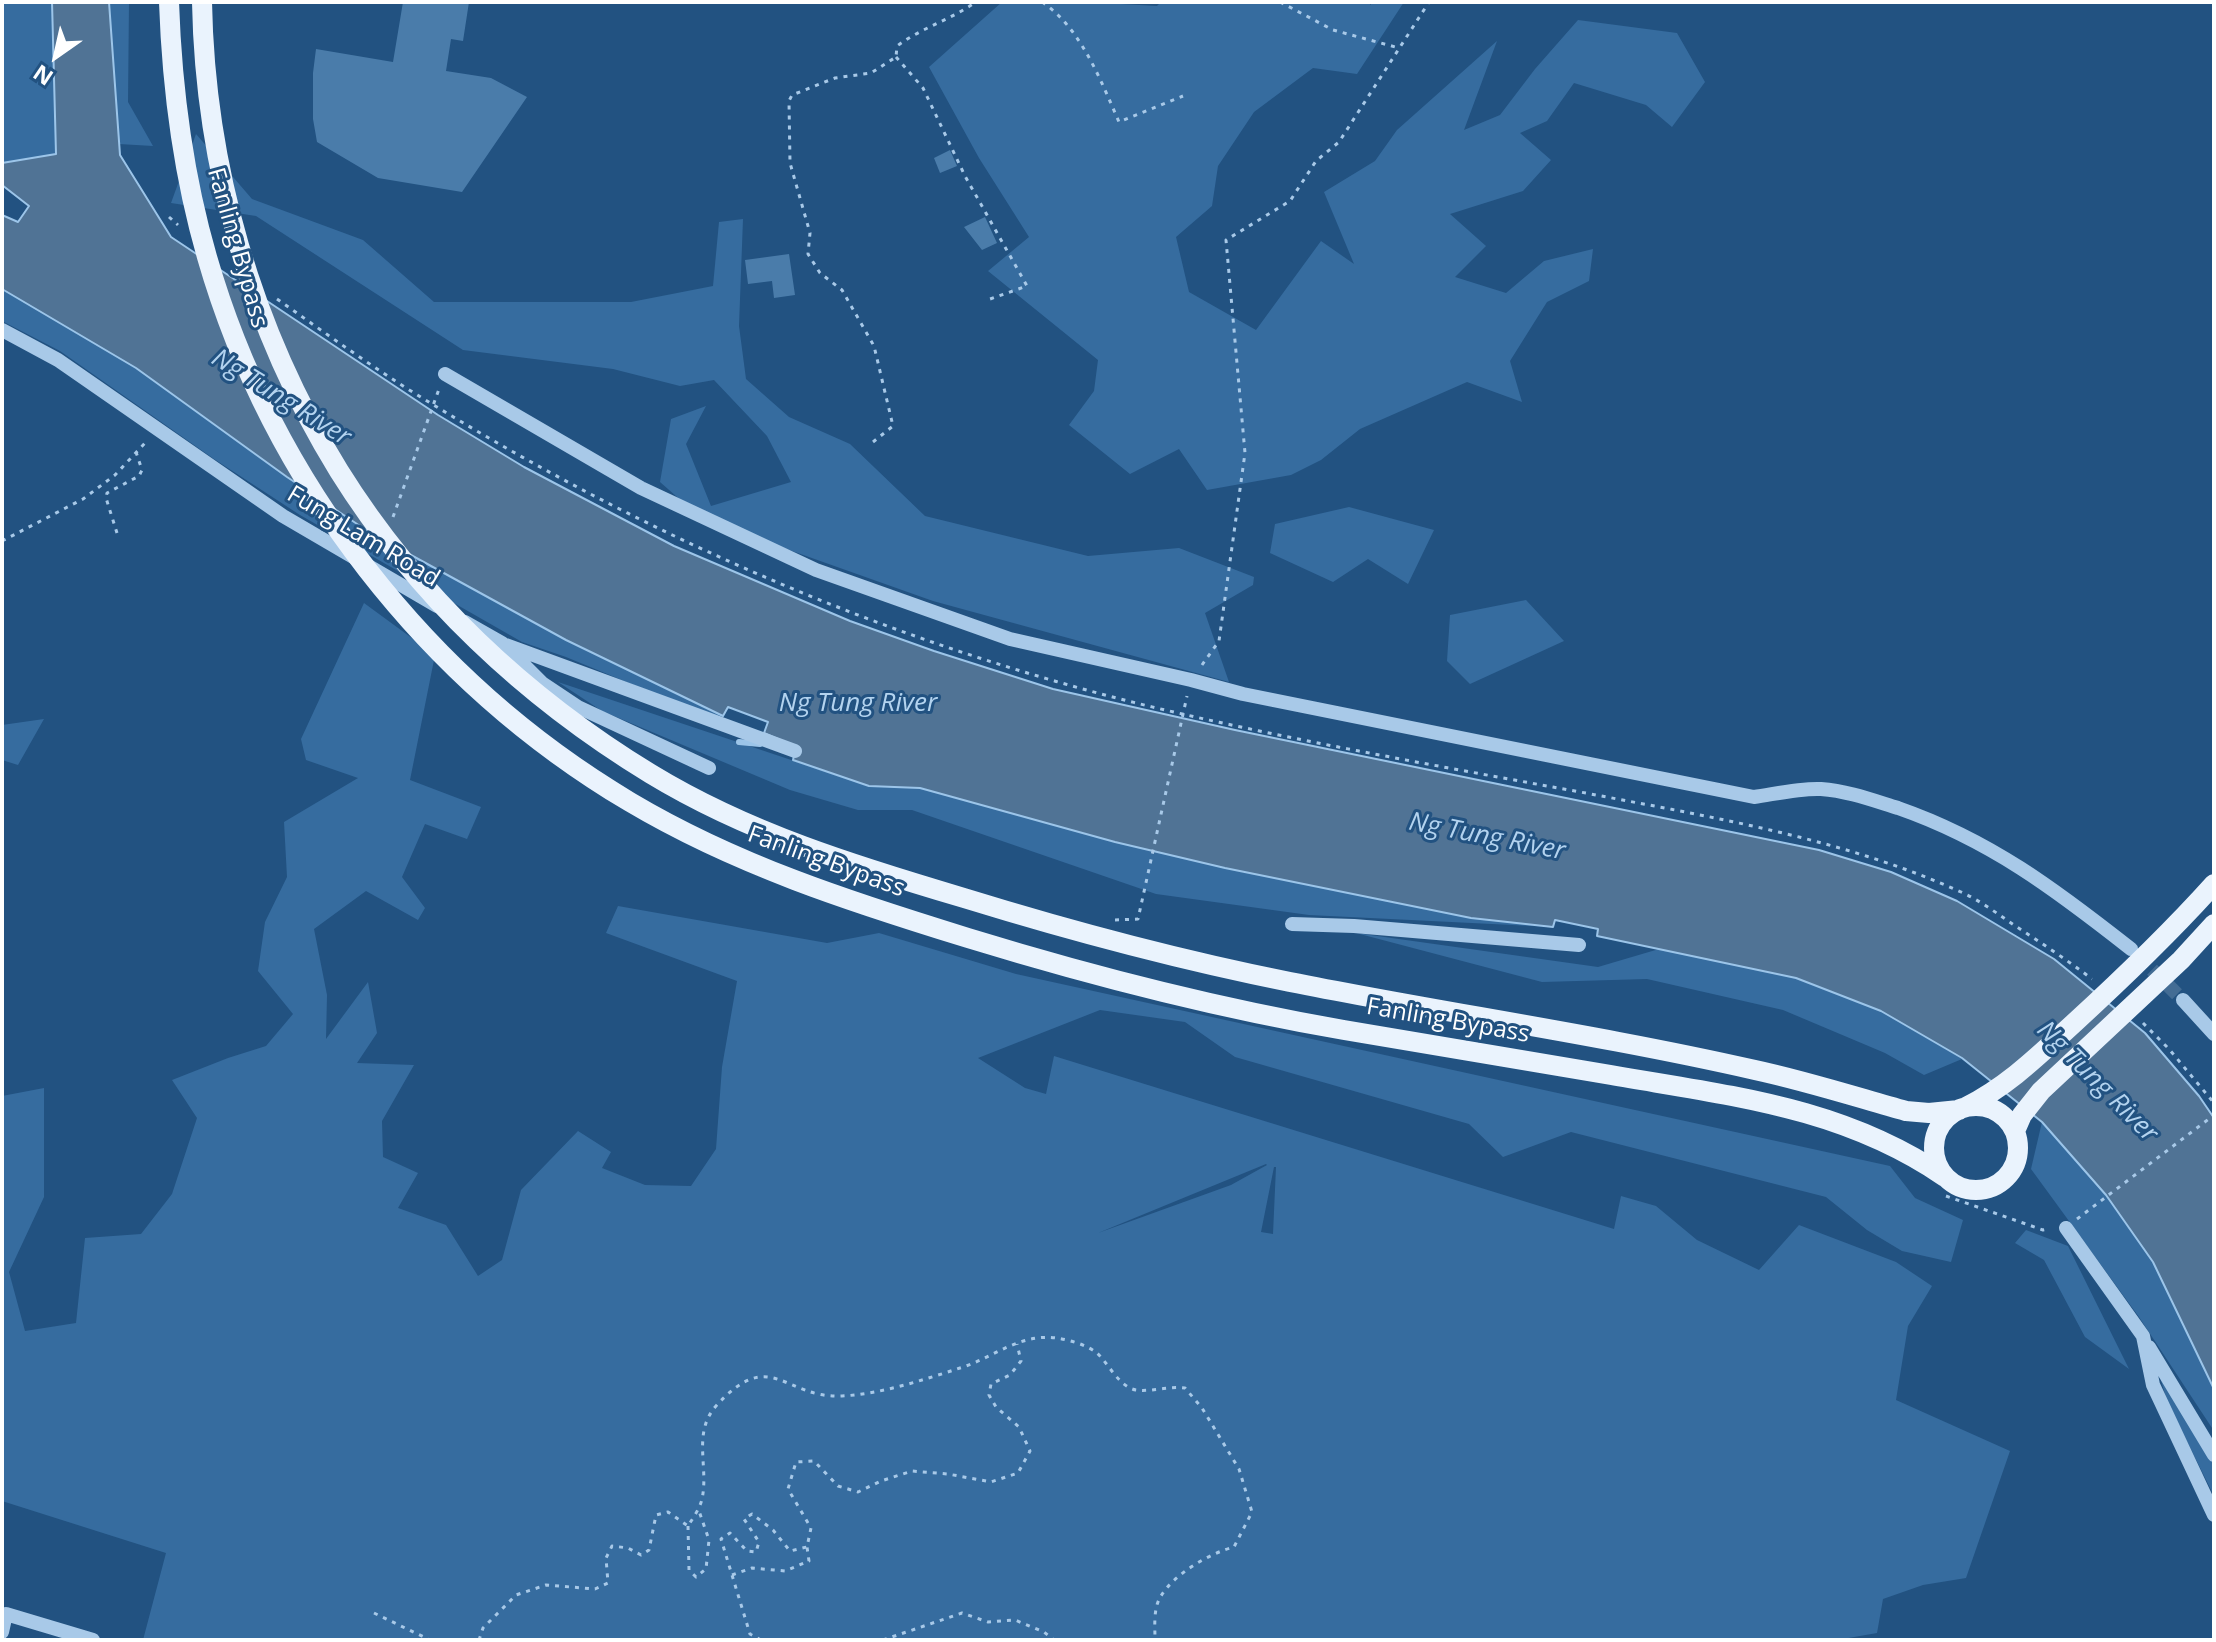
<!DOCTYPE html>
<style>
body{margin:0}
#map{position:relative;width:2216px;height:1642px;overflow:hidden;background:#225281;font-family:"Open Sans",sans-serif}
canvas{display:block}
.frame{position:absolute;inset:0;border:4px solid #fff;pointer-events:none}
.north{position:absolute;left:16px;top:16px;width:80px;height:80px;-webkit-text-stroke:6px #225281;paint-order:stroke;rotate:214deg;font-size:22px;font-weight:700;line-height:32px;text-align:center;color:#fff}
.north::after{content:'';display:block;margin:auto;width:28px;height:36px;background:#fff;clip-path:polygon(50% 0,100% 100%,50% 72%,0 100%)}
</style>
<div id="map">
<canvas width="2216" height="1642"></canvas>
<div class="frame"></div>
<div class="north">N</div>
</div>
<script>
const context = document.querySelector('canvas').getContext('2d');
context.lineJoin = 'round';
function fill(path, color) { context.fillStyle = color; context.fill(path, 'evenodd'); }
function trace(path, color, width, dash) { context.strokeStyle = color; context.lineWidth = width; context.lineCap = dash ? 'butt' : 'round'; context.setLineDash(dash || []); context.stroke(path); }
function label(font, color, halo, rows, align = 'center') {
  context.font = font + ' "Open Sans",sans-serif'; context.lineWidth = 6; context.setLineDash([]); context.textBaseline = 'middle'; context.strokeStyle = halo; context.fillStyle = color; for (const [text, x, y, turn = 0] of rows) {
    context.save(); context.translate(x, y); context.rotate((+turn || 0) * Math.PI / 180); context.textAlign = isNaN(turn) ? turn : align; if (halo) context.strokeText(text, 0, 0); context.fillText(text, 0, 0); context.restore();
  }
}
fill(new Path2D(`
 M2,2H52L57,154L2,163Z
 M109,2H129L128,102L153,146L119,144Z
 M1002,2H1086L1157,6L1161,2H1367L1371,5V2H1404L1357,74L1313,68L1254,112L1218,166L1212,206L1176,237L1189,292L1256,330L1321,241L1354,264L1324,192L1375,161L1397,130L1497,41L1464,130L1500,115L1535,69L1578,20L1677,33L1705,82L1672,127L1646,105L1574,83L1547,121L1520,133L1551,160L1523,191L1450,214L1486,246L1455,277L1506,293L1544,261L1593,249L1589,281L1547,302L1510,361L1522,402L1467,382L1360,429L1321,460L1291,475L1207,490L1179,449L1130,474L1069,425L1094,391L1098,360L988,271L1029,237L979,158L929,67Z
 M196,134L252,199L363,240L434,302H631L713,286L719,222L743,219L739,326L746,379L789,417L850,444L925,516L1088,556L1179,548L1254,577L1253,585L1205,613L1229,682L933,601L778,546L693,511L660,482L671,419L706,406L686,444L711,506L791,482L767,436L714,380L680,386L613,369L463,350L256,216L171,203Z
 M2,289L136,368L329,504L566,640L723,716L721,721L566,657L522,642L300,515L214,459L60,351L2,321Z
 M1349,507L1434,530L1408,584L1368,559L1333,582L1270,553L1275,524Z
 M1526,600L1564,641L1470,684L1447,661L1450,615Z
 M364,603L435,655L410,780L481,807L467,839L425,824L402,877L425,908L418,920L366,891L314,929L327,995L326,1039L368,982L377,1033L357,1063L414,1065L382,1121L383,1157L418,1173L398,1208L446,1225L478,1276L502,1260L521,1190L578,1131L611,1152L602,1168L645,1185L691,1186L716,1149L722,1067L737,981L606,933L618,906L827,943L879,933L1016,974L1890,1166L1915,1198L1963,1220L1951,1262L1902,1251L1867,1230L1826,1197L1571,1132L1503,1157L1469,1124L1235,1057L1185,1022L1100,1010L978,1058L1025,1088L1046,1094L1054,1056L1614,1229L1621,1196L1656,1206L1697,1240L1759,1270L1799,1225L1896,1262L1932,1286L1908,1326L1896,1400L2010,1451L1966,1578L1923,1585L1883,1599L1877,1633L1837,1640H143L166,1553L2,1501V1096L44,1088V1197L9,1272L25,1331L76,1323L85,1238L141,1234L172,1194L197,1118L172,1080L228,1058L266,1046L293,1014L258,971L265,922L287,877L284,822L358,778L306,760L301,739ZM1267,1165L1231,1185L1098,1233L1266,1164ZM1274,1167H1276L1273,1234L1261,1232Z
 M558,682L869,786L920,788L1115,842L1225,868L1471,918L1553,927L1309,915L1156,894L912,810H858L790,790L602,711Z
 M44,719L18,765L2,760V725Z
 M1356,933L1598,967L1659,949L1796,978L1836,991L1881,1011L1962,1059L1924,1075L1885,1053L1783,1010L1647,979L1542,982Z
 M2042,1122L2101,1189L2153,1262L2214,1389V1431L2139,1317L2031,1169Z
 M2026,1230L2068,1246L2129,1369L2085,1337L2044,1260L2015,1243Z
 M2158,1370L2214,1454V1496L2167,1401Z`), '#366c9f');
const water = new Path2D(`
 M52,2H109L120,155L171,237L438,415L524,467L674,546L850,621L934,651L1053,689L1235,730L1819,850L1891,872L1957,901L2054,959L2145,1033L2199,1096L2214,1118V1389L2153,1262L2106,1195L2042,1122L1962,1058L1881,1011L1796,978L1597,936L1598,929L1555,920L1553,927L1471,918L1225,868L1115,842L920,788L869,786L793,760L796,747L764,733L768,722L728,707L723,716L566,640L369,532L287,477L136,368L2,289V215L18,222L29,206L2,185V163L56,154Z`);
fill(water, '#507395');
trace(water, '#9cc5e9', 2);
trace(new Path2D(`
 M739,742L760,744`), '#9cc5e9', 6);
fill(new Path2D(`
 M403,2H469L463,41L451,39L446,71L491,78L527,97L462,192L378,178L317,142L313,119V73L316,49L393,62Z
 M950,150L957,166L940,173L934,158Z
 M985,217L997,243L982,250L964,227Z
 M789,254L795,295L774,298L772,281L748,284L745,260Z`), '#4a7caa');
trace(new Path2D(`
 M2137,955L2183,1000`), '#436c94', 14, [14, 7]);
trace(new Path2D(`
 M1042,2C1081,28 1101,81 1119,122L1183,96
 M1280,2L1333,30L1399,48
 M896,57L923,88L965,176L1027,286L990,299
 M169,217L178,225
 M277,299C328,335 379,372 432,404C658,543 907,649 1165,710C1306,743 1449,768 1591,794C1716,818 1844,839 1961,892C1979,900 1995,912 2011,923C2038,941 2066,959 2092,979
 M2,388V389
 M873,442L893,426L874,346L842,290L820,273L808,254L810,233L790,163L789,101L792,95L835,78L871,73L896,57L897,46C923,27 950,20 976,2
 M393,517L439,389
 M117,533L106,498L107,493L139,476L142,470L136,452
 M2,541L83,499L115,475L146,442
 M1202,665L1219,641L1245,453L1226,240L1290,201L1316,161L1339,142L1429,2
 M1115,920L1138,919L1187,696
 M2143,1023L2169,1049L2214,1103
 M1946,1196L2043,1230L2048,1229
 M2077,1219L2214,1115
 M688,1526L689,1570L696,1577L706,1569L709,1540L698,1508
 M732,1575L752,1568L785,1571L809,1561L807,1547
 M374,1613L430,1640
 M479,1640L483,1628L516,1595L546,1585L595,1589L608,1583L606,1558L612,1546L628,1548L641,1555L649,1550L656,1515L668,1512L688,1526C693,1518 700,1508 702,1499C709,1467 692,1433 716,1406C771,1345 784,1399 842,1396C881,1394 923,1380 960,1368C993,1358 1019,1333 1057,1338C1070,1340 1087,1345 1097,1353C1109,1364 1119,1387 1136,1390C1151,1392 1169,1386 1185,1388L1202,1408L1239,1469L1252,1512L1234,1547C1210,1553 1174,1574 1161,1596C1153,1608 1155,1626 1155,1640
 M761,1640L750,1634L721,1539L730,1533L747,1551L756,1552L759,1542L744,1519L752,1514L773,1530L790,1551L807,1547L811,1528L788,1489L796,1462L814,1461L838,1486L858,1492L881,1481L912,1471L948,1474L991,1482L1018,1473L1030,1451L1019,1427L996,1407L989,1395L991,1384L1010,1375L1021,1361L1017,1344
 M883,1640L962,1613L988,1622L1015,1620L1044,1632L1054,1640`), '#a8c9e8', 3, [4, 6]);
trace(new Path2D(`
 M2,330L58,360L283,516L437,606
 M445,374L641,488L816,570L1010,639L1191,680L1243,694L1754,797C1775,794 1800,788 1821,789C1848,791 1872,800 1898,808C1990,840 2056,890 2131,949
 M465,622L502,643L542,683L578,707L709,768
 M506,645L795,751
 M1292,924L1354,926L1579,945
 M2183,1000L2214,1034
 M2066,1228L2143,1336L2153,1385L2214,1515
 M2149,1347L2214,1455
 M2,1632L6,1614L93,1640`), '#a8c9e8', 14);
trace(new Path2D(`
 M169,2C172,89 183,174 207,257C272,483 428,682 630,802C736,865 851,902 968,938C1092,976 1216,1008 1344,1030C1433,1045 1522,1060 1611,1075C1731,1096 1843,1107 1945,1177
 M202,2C205,167 252,330 339,471C417,596 526,698 651,774C748,833 856,866 964,898C1071,931 1180,960 1290,982C1445,1013 1601,1035 1755,1070C1806,1081 1856,1097 1906,1111L1929,1113L1959,1110
 M1934 1148a42 42 0 1 1 84 0a42 42 0 1 1-84 0Z
 M1966,1107C2008,1086 2039,1055 2073,1024C2122,979 2170,933 2214,884
 M2015,1131L2022,1115L2041,1091L2181,960L2214,924`), '#eaf3fd', 20);
label('24px', '#fff', '#225281', [
 ["Fanling Bypass",237,248,74],
 ["Fung Lam Road",363,537,31],
 ["Fanling Bypass",826,862,20],
 ["Fanling Bypass",1448,1021,10]
]);
label('italic 26px', '#b3d3ef', '#225281', [
 ["Ng Tung River",281,398,32],
 ["Ng Tung River",858,704],
 ["Ng Tung River",1487,837,11],
 ["Ng Tung River",2097,1082,45]
]);
</script>
